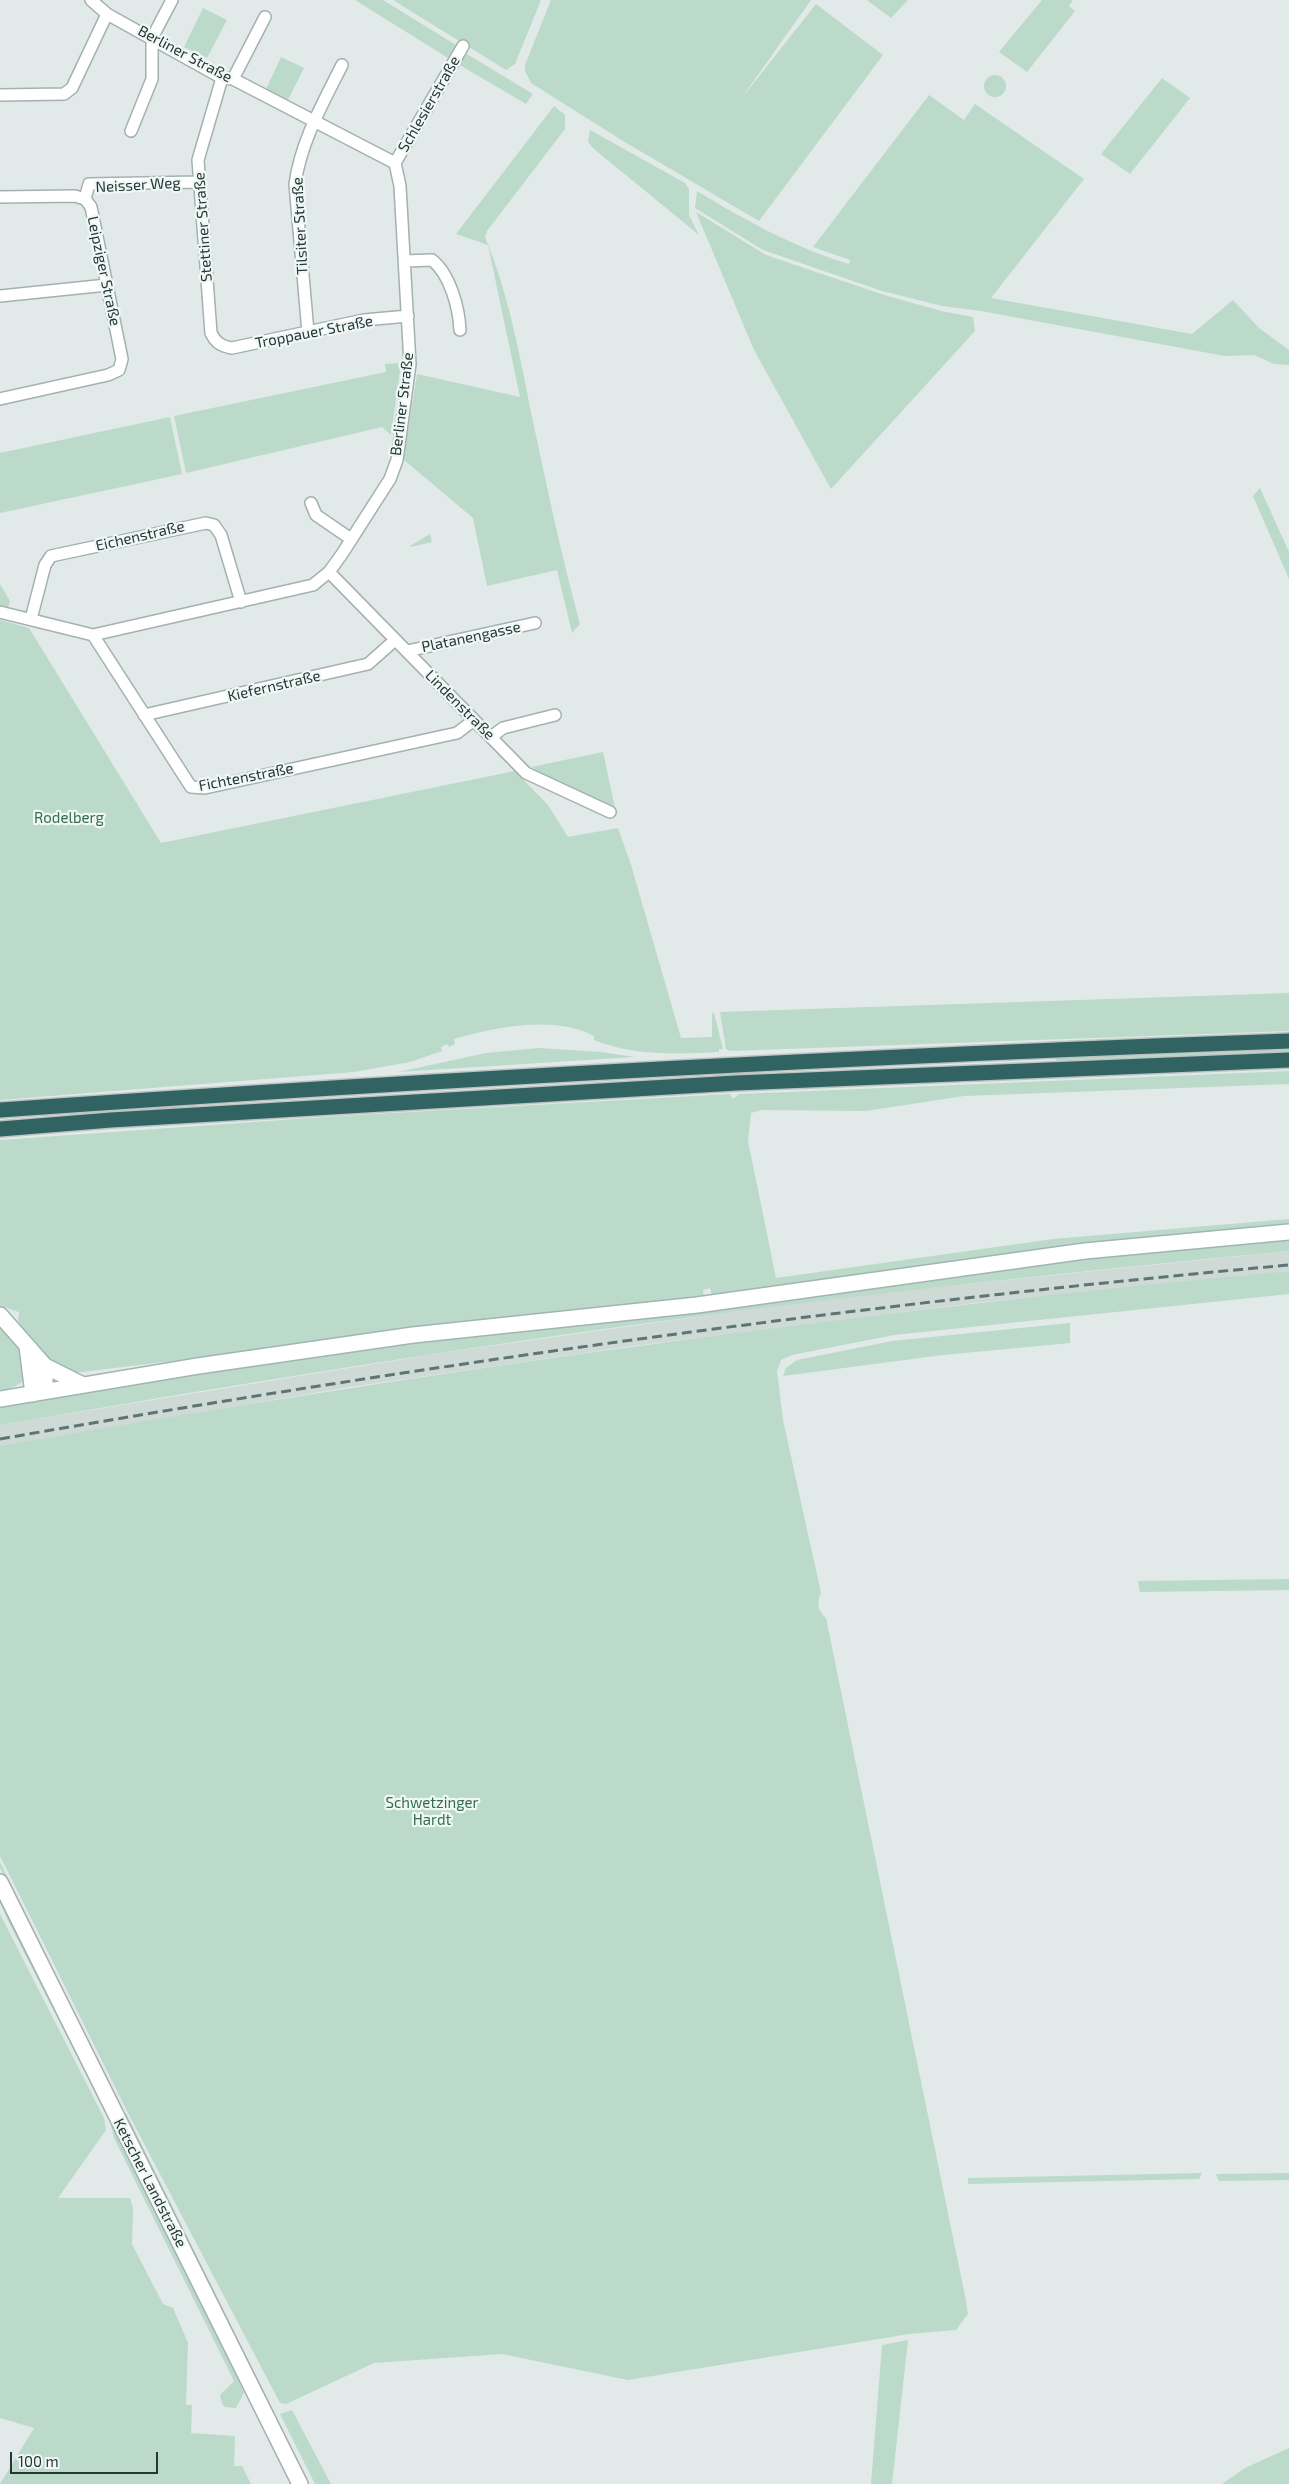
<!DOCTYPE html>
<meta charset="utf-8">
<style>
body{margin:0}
#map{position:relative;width:1289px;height:2484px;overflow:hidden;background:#e1eae8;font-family:"Exo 2",sans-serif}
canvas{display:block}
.scale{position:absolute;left:10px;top:2452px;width:148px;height:22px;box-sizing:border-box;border:2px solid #233938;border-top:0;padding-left:6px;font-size:15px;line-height:18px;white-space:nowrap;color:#233938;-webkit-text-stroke:4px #f1f7f5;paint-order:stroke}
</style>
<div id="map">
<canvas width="1289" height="2484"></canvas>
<div class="scale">100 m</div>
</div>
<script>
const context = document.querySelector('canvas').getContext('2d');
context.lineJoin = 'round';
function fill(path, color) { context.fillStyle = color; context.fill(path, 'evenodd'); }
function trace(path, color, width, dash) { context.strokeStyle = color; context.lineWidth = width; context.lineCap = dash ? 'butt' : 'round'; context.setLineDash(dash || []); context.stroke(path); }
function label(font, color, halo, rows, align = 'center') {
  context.font = font + ' "Exo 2",sans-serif'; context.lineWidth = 4.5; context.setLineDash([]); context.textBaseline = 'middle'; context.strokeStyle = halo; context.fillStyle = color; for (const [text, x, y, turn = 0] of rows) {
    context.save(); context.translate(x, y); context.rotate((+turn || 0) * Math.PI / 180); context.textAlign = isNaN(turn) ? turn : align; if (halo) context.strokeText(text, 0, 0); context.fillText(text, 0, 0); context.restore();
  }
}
fill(new Path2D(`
 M1289,1251V1271L975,1303L633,1346L350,1387L0,1446V1425L441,1353L724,1313L900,1291Z`), '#cfdad7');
fill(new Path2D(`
 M355,0H383L456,45L448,58Z
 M393,0H541L515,64L506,70Z
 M551,0H811L741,99L816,4L883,55L759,221L623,141L531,83L525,71V65Z
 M867,0H908L891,18Z
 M1042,0H1073L1069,6L1075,11L1027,72L999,52Z
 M203,8L227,20L207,58L184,47Z
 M467,54L533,94L526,104L458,64Z
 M281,57L304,68L288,100L266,89Z
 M984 86a11 11 0 1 1 22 0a11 11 0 1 1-22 0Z
 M1162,78L1190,98L1130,174L1101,154Z
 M929,95L964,120L975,104L1084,179L991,298L1192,334L1233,300L1259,328L1289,350V365L1274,364L1254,355L1225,356L981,311L942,306L882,291L763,250L695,208L697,191C745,220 795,248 849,264L850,260L813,247Z
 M554,106L565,115V129L487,231L485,237C509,295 520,356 532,417C547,486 561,555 580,624L572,633L557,570L487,586L473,518L403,459L417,374L520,397L488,245L456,234Z
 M590,130L685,183L689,189V215L699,235L594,149L588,142Z
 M696,212L766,255L881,294L941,311L973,317L975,331L831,489L754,350Z
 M401,363L391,435L382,427L186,473L174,416L386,372L385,364Z
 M170,417L182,474L0,513V453Z
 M1260,488L1289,552V579L1253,496Z
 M430,534L432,542L410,547V546Z
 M0,584L10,601L8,607L0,605Z
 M0,620L29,628L161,843L515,771L548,805L568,837L618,828L631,865L681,1038L712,1037V1013H714L723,1049H719V1052C678,1054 633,1056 594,1040V1036C555,1015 495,1027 454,1039L455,1044L449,1047L447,1044L441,1047L442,1051L410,1062L354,1072L0,1100Z
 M603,752L615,808L550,779L531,767Z
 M1289,993V1031L730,1051L726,1049L720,1012Z
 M539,1048L601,1052L635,1057L398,1072L486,1053Z
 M1289,1048V1054L1056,1062V1056Z
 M1289,1071V1084L964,1096L866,1111L762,1110L751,1113L748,1141L776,1278L1053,1239L1289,1219V1226L712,1296L710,1288L703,1290L704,1297L73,1373L52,1363L43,1354L22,1327L18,1321L19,1312L0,1306V1140L339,1116L730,1094L733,1099L739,1094Z
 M1289,1236V1251C1100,1269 912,1289 724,1313C481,1344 240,1384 0,1425V1407L286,1357L1020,1264Z
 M1289,1271V1294L894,1335L792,1355L781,1360L777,1371L783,1420L821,1593C816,1603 818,1611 826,1618L965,2296L968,2314L956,2330L909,2334L628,2380L502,2354L374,2363L286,2404L280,2403L128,2113L0,1856V1446C428,1371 857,1311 1289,1271Z
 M0,1323L23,1354L25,1380L14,1387L0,1392Z
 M1070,1323V1343L943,1355L783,1376L786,1368L797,1360L892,1341Z
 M1289,1579V1590L1140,1592L1138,1581Z
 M0,1862L122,2107L119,2109L0,1868Z
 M0,1896L109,2111L106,2113L10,1925L0,1903Z
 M0,1914L104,2118L106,2130L58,2198H130L133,2208L132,2244L163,2304L173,2308L188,2343L186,2405H192L191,2433L235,2436L234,2466H242L251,2484H0L34,2428L0,2418Z
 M126,2113L271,2406L236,2340L123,2115Z
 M113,2120L231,2360L244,2393L236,2408L225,2407L222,2404L220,2395L234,2381L114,2138L110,2122Z
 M1202,2173L1199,2179L968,2184V2178Z
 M1289,2173V2180L1219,2181L1216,2174Z
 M908,2340L892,2484H871L882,2345Z
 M292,2410L331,2484H315L280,2414Z
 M1289,2448V2484H1222L1245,2468Z`), '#bbdac9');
const minor = new Path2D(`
 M222,78L198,160L211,333C216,343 221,346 232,348L364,320L408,316
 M233,79L265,17
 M0,95L64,94L72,88L107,14
 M131,131L152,79V38L172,0
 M395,163L463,46
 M0,197L75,196L85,199L91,207L122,359L119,370L108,375L0,399
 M85,199L89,184L199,182
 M405,261L432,260C450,274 459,308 460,330
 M0,296L107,285
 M308,332L295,184C301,141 323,103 342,65
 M311,503L316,515L351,539
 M329,572L526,773L610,812
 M0,612L93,635L313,585L329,572L342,554L390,479L397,460L410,364L400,186L395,163L233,79L222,78L107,14L91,0
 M31,619L45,565L51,556L206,523L214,525L221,535L241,602
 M93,635L191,787L205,788L457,733L474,720
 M407,651L535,623
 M144,715L368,664L395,640
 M491,737L503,728L555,715`);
const tertiary = new Path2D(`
 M0,1882L300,2484`);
const secondary = new Path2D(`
 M0,1315L45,1366V1391
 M27,1346L33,1394
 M45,1366L83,1385
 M0,1399L198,1366L413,1335L697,1305L1085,1251L1289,1232`);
const motorway = new Path2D(`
 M0,1110C429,1080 859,1056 1289,1041
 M0,1129L111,1120L736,1083L1289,1060`);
trace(minor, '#a4b1b0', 14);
trace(tertiary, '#a4b1b0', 18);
trace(secondary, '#a1b5b2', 18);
trace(motorway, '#bdc4c3', 18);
trace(minor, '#fff', 11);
trace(tertiary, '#fff', 15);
trace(secondary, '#fff', 15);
trace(motorway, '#316362', 15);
trace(new Path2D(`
 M0,1439C428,1364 857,1304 1289,1265`), '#5d7573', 3, [10, 5]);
label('15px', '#233938', '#f1f7f5', [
 ["Berliner Straße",185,54,28],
 ["Schlesierstraße",429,104,-60],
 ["Neisser Weg",138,185,-3],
 ["Tilsiter Straße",300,226,-93],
 ["Stettiner Straße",203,227,-94],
 ["Leipziger Straße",104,271,78],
 ["Troppauer Straße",314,332,-11],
 ["Berliner Straße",402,404,-83],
 ["Eichenstraße",140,536,-13],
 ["Platanengasse",471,637,-12],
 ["Kiefernstraße",274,686,-13],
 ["Lindenstraße",460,705,45],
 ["Fichtenstraße",246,777,-11],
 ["Ketscher Landstraße",150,2183,63]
]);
label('15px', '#306d53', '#f1f7f5', [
 ["Rodelberg",69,818],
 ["Schwetzinger",432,1803],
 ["Hardt",432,1820]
]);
</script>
